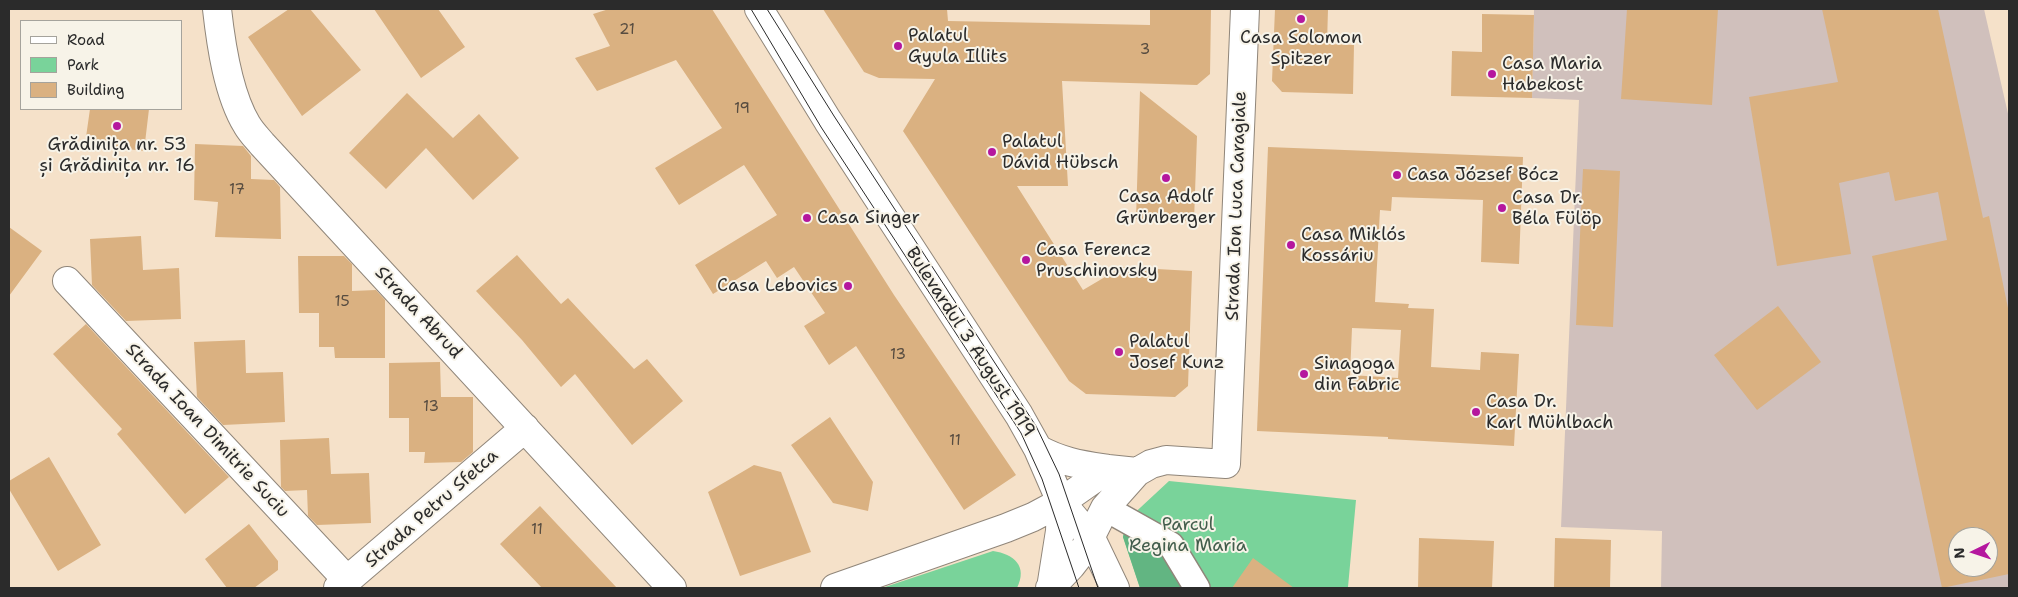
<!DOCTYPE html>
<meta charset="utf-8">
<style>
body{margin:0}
#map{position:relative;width:2018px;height:597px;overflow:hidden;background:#f5e1c9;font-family:"Shantell Sans",sans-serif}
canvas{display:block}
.frame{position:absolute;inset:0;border:10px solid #2b2b2b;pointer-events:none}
.legend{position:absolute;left:20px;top:20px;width:162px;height:90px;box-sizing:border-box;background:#f7f3e8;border:1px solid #a5a39c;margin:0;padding:6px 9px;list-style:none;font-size:15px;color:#2b2b2b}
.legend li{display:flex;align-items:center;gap:10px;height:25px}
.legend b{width:25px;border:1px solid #a5a39c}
.north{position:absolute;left:1948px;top:527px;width:50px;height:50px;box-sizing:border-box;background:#f7f3e8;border:1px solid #a5a39c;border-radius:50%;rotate:266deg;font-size:14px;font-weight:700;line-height:20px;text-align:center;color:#2b2b2b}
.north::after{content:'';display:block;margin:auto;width:18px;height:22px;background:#b5179e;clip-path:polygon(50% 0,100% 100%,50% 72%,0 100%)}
</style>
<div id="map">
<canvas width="2018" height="597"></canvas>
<div class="frame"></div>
<ul class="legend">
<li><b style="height:6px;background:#fff"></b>Road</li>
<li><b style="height:14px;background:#79d39a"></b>Park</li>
<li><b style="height:14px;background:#dab181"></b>Building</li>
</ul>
<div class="north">N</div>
</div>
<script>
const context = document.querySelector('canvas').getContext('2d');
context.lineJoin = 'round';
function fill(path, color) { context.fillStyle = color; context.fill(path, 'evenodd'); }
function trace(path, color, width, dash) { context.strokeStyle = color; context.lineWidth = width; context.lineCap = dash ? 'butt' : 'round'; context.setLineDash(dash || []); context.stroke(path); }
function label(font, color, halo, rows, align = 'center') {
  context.font = font + ' "Shantell Sans",sans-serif'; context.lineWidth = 4; context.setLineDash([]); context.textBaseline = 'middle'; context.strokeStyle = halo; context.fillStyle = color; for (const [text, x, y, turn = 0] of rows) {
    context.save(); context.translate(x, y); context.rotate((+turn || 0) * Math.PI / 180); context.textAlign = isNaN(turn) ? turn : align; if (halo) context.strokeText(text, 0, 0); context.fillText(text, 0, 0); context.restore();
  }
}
fill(new Path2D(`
 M1534,9H1984L2009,118V588H1661L1662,531L1561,527L1579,100L1532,98ZM1958,537H1988V567H1958Z`), '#d0c0bc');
fill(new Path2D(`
 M1169,481L1356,500L1348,587L1140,588L1123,537L1127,520Z
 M993,551C1014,554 1028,566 1017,588H882Z`), '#79d39a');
fill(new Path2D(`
 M1127,520L1199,588H1140L1123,537Z`), '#62b582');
fill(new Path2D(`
 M289,9H310L361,70L302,116L248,37Z
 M374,9H438L465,47L421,78Z
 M609,9H712L894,295L1016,475L964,510L856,346L829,365L804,326L825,313L794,267L777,278L766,261L713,294L695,265L777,215L744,165L679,205L655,168L722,128L676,60L597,91L575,58L610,46L593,14Z
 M823,9H947L948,21L1150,25V9H1211L1210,74L1197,85L1062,81L1068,186H1017L1083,290L1122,267L1192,271L1188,386L1175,397L1086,394L1069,381L903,131L935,79L879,78L864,72Z
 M1275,9H1328L1327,44L1354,45L1353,94L1282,92L1272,81Z
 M1627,9H1718L1712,105L1621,99Z
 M1822,9H1938L1983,218L1989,216L2009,313V574L1942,588L1872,256L1947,240L1938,192L1895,201L1889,172L1839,183L1851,254L1777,266L1749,97L1838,82ZM1958,537H1988V567H1958Z
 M1482,14L1534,15L1532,98L1451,96L1452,51L1482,52Z
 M1140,91L1197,136L1194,221L1136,219Z
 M407,93L453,138L479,114L519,158L473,200L426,148L386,189L349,153Z
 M90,109H149L144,151L85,144Z
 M195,144L243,146L251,156V179L274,180L280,187L281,239L215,237L218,202L194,200Z
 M1268,147L1523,157L1519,264L1481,262L1483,200L1392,197L1391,211L1380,210L1375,302L1409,304L1408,308L1434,309L1431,367L1480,370L1481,352L1519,354L1514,446L1388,439V437L1257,431ZM1352,328L1401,330L1398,378L1350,375Z
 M1583,169L1620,171L1613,327L1576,325Z
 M9,227L42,251L9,296Z
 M141,236L143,270L179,268L181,319L126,321L92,285L90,239Z
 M517,255L561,304L568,298L634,369L647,359L683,401L632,445L575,374L561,387L522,340L476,291Z
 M298,256H344L352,264V291L376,290L385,300V358H335L334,347H319V313H299Z
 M1778,306L1821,362L1757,410L1714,355Z
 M86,324L229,477L185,514L117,434L122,429L53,354Z
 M245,340L246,373L283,372L285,422L223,425L197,397L194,342Z
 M440,362L441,397H473V452L461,462L424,463L425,452H409V418H389V363Z
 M830,417L873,482L868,511L833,503L791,445Z
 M329,438L331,474L369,473L371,523L317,525L308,516L307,490L285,491L281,487L280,440Z
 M49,457L101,545L58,571L9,489V481Z
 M754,465L781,472L811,552L740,576L708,492Z
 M540,506L617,588H542L500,544Z
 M249,524L278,561V570L254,588H227L205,559Z
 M1419,538L1494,541L1492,588H1418Z
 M1555,538L1611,540L1610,588H1554Z
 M1253,558L1294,588H1232Z`), '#dab181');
const pedestrian = new Path2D(`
 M1105,508L1171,545L1197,588`);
const minor = new Path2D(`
 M217,9C221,45 228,94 247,125C251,132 257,138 262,144L672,588
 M759,9L828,121L1019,415L1038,449L1061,502L1091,538L1115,588
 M67,281L348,581
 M1038,449C1061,462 1083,465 1108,469
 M338,588L525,428
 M835,588L1006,528L1033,517L1061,502L1108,469L1137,472
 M1050,588L1071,566L1085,548L1105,508L1137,472L1151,464L1166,460L1226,464L1245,9
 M1051,588L1060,531L1061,502`);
trace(pedestrian, '#90867a', 28);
trace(minor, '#90867a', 30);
trace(pedestrian, '#fff', 25);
trace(minor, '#fff', 28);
trace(new Path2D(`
 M751,9L821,127L1021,433L1042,479L1079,588
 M767,9L834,116L1036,426L1059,474L1098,588`), '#2b2b2b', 1);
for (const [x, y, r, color] of [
 [1301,19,5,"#b5179e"],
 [898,46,5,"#b5179e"],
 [1492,74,5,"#b5179e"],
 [117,126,5,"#b5179e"],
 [992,152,5,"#b5179e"],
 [1397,175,5,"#b5179e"],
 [1166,178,5,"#b5179e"],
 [1502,208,5,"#b5179e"],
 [807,218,5,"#b5179e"],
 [1291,245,5,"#b5179e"],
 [1026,260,5,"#b5179e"],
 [848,286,5,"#b5179e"],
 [1119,352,5,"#b5179e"],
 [1304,374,5,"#b5179e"],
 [1476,412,5,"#b5179e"]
]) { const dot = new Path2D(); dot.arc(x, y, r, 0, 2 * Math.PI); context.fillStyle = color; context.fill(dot); trace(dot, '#f7f3e8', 2); }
label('15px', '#574c40', null, [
 ["21",627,30],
 ["3",1145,50],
 ["19",742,109],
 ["17",237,190],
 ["15",342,302],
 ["13",898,355],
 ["13",431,407],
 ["11",955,441],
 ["11",537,530]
]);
label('18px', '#2b2b2b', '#f7f3e8', [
 ["Palatul",908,36],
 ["Gyula Illits",908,57],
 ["Casa Solomon",1301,38,"center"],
 ["Spitzer",1301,59,"center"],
 ["Casa Maria",1502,64],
 ["Habekost",1502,85],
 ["Palatul",1002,142],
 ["Dávid Hübsch",1002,163],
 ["Grădinița nr. 53",117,145,"center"],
 ["și Grădinița nr. 16",117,166,"center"],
 ["Casa József Bócz",1407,175],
 ["Casa Adolf",1166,197,"center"],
 ["Grünberger",1166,218,"center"],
 ["Casa Dr.",1512,198],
 ["Béla Fülöp",1512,219],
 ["Casa Singer",817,218],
 ["Casa Miklós",1301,235],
 ["Kossáriu",1301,256],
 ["Casa Ferencz",1036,250],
 ["Pruschinovsky",1036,271],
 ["Casa Lebovics",838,286,"right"],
 ["Palatul",1129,342],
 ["Josef Kunz",1129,363],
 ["Sinagoga",1314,364],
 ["din Fabric",1314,385],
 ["Casa Dr.",1486,402],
 ["Karl Mühlbach",1486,423]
], 'left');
label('18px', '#2b2b2b', '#f7f3e8', [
 ["Strada Ion Luca Caragiale",1237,206,-88],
 ["Strada Abrud",418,313,47],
 ["Bulevardul 3 August 1919",970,342,57],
 ["Strada Ioan Dimitrie Suciu",207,431,47],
 ["Strada Petru Sfetca",432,509,-41]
]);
label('18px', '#425d4c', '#f7f3e8', [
 ["Parcul",1188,525],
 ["Regina Maria",1188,546]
]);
</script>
